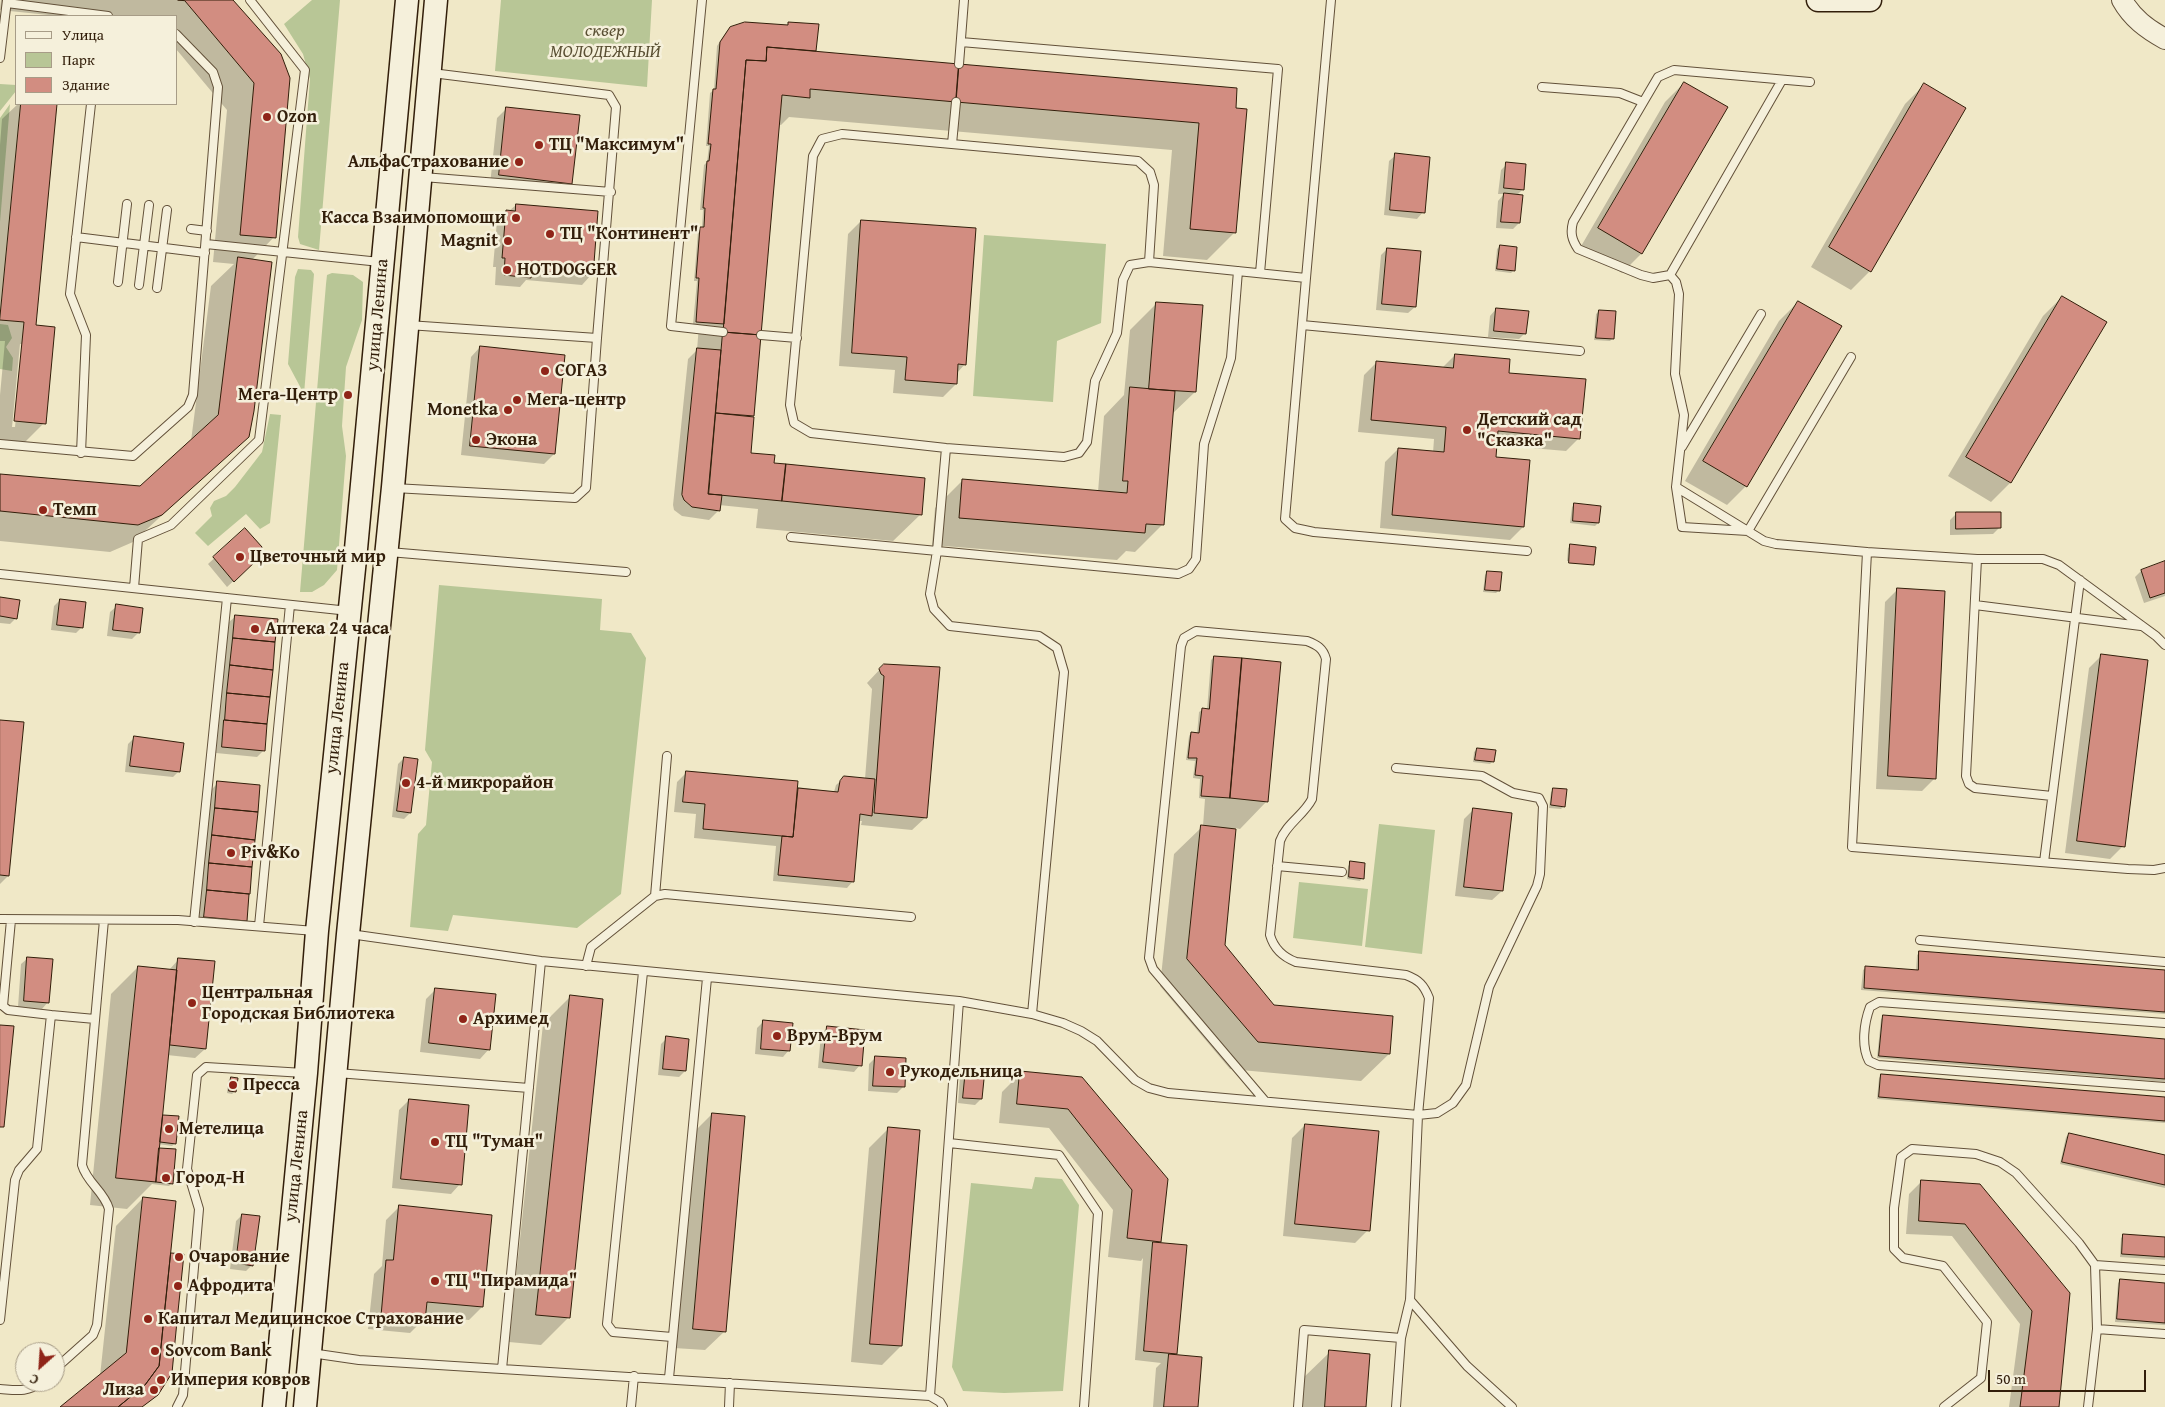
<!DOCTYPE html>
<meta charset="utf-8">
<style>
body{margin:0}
#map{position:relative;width:2165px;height:1407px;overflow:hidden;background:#f0e8c7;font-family:"Gentium Book Plus",serif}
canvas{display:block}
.legend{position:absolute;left:15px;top:15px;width:162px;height:90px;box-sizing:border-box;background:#f5f0db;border:1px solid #a79c87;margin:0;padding:6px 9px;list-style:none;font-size:15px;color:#321e0a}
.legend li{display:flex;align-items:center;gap:10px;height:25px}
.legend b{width:25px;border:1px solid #a79c87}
.north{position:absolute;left:15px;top:1342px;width:50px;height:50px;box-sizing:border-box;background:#f5f0db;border:1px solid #a79c87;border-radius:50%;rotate:206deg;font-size:14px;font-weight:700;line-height:20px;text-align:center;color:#321e0a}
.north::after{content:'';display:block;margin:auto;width:18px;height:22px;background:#8f2418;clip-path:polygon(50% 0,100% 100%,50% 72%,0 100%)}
.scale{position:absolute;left:1988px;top:1370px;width:158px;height:22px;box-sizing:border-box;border:2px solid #321e0a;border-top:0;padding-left:6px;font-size:15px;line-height:18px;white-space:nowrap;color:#321e0a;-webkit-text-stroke:4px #f5f0db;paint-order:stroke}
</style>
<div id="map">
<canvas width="2165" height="1407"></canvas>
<ul class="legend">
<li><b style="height:6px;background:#f5f0db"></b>Улица</li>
<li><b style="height:14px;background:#b8c696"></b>Парк</li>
<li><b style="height:14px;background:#d28d81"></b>Здание</li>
</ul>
<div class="north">С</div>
<div class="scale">50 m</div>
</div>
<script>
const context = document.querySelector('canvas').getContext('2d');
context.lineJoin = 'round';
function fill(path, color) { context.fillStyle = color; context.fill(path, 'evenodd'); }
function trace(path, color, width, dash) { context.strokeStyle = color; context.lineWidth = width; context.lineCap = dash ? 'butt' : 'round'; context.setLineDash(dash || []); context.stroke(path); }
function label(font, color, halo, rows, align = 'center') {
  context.font = font + ' "Gentium Book Plus",serif'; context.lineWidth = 5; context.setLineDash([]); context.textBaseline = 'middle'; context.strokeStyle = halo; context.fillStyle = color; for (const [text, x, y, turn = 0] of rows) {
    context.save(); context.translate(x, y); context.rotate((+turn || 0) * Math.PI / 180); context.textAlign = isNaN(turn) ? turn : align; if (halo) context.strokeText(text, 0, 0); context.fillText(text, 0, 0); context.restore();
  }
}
fill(new Path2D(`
 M312,0H340L319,250L300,244L298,237L310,79L303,54L284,24Z
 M501,0H652L647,87L495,71Z
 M0,84L16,85V91L0,111Z
 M10,104L0,222V118Z
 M984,235L1106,244L1101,323L1057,341L1053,402L973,396Z
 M298,269L311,270L314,274L304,394L288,364L295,277Z
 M332,273L353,275L363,282L362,320L346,367L342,426L346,456L337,570L324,585L312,592H300L326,284L327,275Z
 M0,324L8,325L12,338L6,347L13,358L12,371L0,369Z
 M270,414L281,415L270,523L260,529L246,514L208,546L195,533L212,516L210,508L214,501L226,496L235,487L262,452Z
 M439,585L602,599L600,630L631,633L646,658L621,894L577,928L453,915L448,931L410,927L418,834L426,825L432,762L425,750Z
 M1379,824L1435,830L1422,954L1365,947Z
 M1299,882L1368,889L1362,946L1293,938Z
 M1035,1177L1062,1179L1079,1205L1063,1391L1004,1393L963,1391L952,1367L971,1183L1032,1189Z`), '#b8c696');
fill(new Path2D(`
 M1,0H231L280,55L274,237L251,261L247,437L133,542L110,552L0,541V476L140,488L191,441L211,286L234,264L213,262L227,110L176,49V16H58L0,10Z
 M789,23L815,51L814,52L1236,90L1235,232L1207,260L1163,256L1172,150L789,117L781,125L778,124L751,418L750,454L773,464L921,514L893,541L756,528L758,509L719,505V510L709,520L682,516L674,510L673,505L688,359L697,350L699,325L693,324L697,281H694L698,231L702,227L703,210H700L704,165L707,162L709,146H706L710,93L714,90L717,46L727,31L786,27Z
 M1684,83L1641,254L1622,273L1580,248L1665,102Z
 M1924,85L1870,271L1851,290L1811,267L1905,104Z
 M18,104H56L35,326L44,423L25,442L0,440V395L5,341H0V145L2,119ZM20,344H23L15,427H12Z
 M507,108L571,183L561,193L490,185L497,118Z
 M1396,155L1423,212L1417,219L1384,215L1389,161Z
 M1507,164L1523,189L1516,196L1519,223L1513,229L1496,228L1498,201L1504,194H1498L1501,170Z
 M516,205L591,275L582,285L526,280L520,287L495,285L496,267H493L497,221Z
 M861,221L965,364L957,373L956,384L943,397L893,393L895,370L839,366L848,234Z
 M1500,246L1514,270L1511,273L1495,271L1497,249Z
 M1387,249L1415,307L1408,313L1376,310L1381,255Z
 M2062,297L2010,483L1991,502L1948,476L2043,316Z
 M1798,302L1746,486L1727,505L1685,481L1779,321Z
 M1157,303L1195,392L1171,415L1162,525L1135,552L1126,551L1117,560L932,545L935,508L962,481L1098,492L1104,416L1124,395L1130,330Z
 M1496,309L1525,333L1519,339L1488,337L1490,316Z
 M1599,311L1612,339L1610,341L1594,340L1596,314Z
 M480,347L554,454L544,464L461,455L471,357Z
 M1455,355L1507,374L1579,438L1566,451L1496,445L1494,458L1523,527L1510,540L1380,528L1385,462L1398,449L1433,453L1434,439L1358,432L1364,375L1377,362L1442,368Z
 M1574,505L1598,523L1595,526L1570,523L1572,507Z
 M1956,514L1999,528L1993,534L1950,535V520Z
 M245,530L258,558L227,587L208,564Z
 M1571,546L1592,563L1567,561L1568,548Z
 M2165,563V596L2144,603L2135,577L2141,571Z
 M1487,572L1499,590L1496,593L1483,592L1485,575Z
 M1898,589L1935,778L1922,791L1876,789L1885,602Z
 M0,599L16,618L10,624L0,623Z
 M60,600L82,627L76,633L51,630L54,606Z
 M117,606L141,609L138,633L132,639L107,636L110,612Z
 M236,616L276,620L263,751L257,757L216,753L229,622Z
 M2102,655L2123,846L2110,859L2065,853L2089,668Z
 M1214,657L1267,801L1240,829L1235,828L1224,946L1273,1007L1389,1054L1361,1081L1230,1069L1160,986L1174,854L1203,826L1205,799L1199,798L1200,779L1193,778L1195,761L1186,760L1189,736L1191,733L1197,734L1199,712L1202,710H1207L1211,660Z
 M884,665L926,817L912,830L861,825L862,821H858L853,881L847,888L773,881L776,846L694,838L696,814L674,812L677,782L687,772L834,792L836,785L843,779H865L872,689L867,683Z
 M0,721L8,876L0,884Z
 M134,738L179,771L173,777L125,772L128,744Z
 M1477,749L1493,761L1490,764L1473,762L1474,752Z
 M404,758L410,813L404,819L392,817L398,764Z
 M218,783L259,786L246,921L239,927L198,923L212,789Z
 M1554,789L1564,806L1561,809L1549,808L1551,792Z
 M1473,810L1502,891L1492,900L1455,896L1464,819Z
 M1351,863L1362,878L1360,881L1347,879L1348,866Z
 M1920,952L2165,972V1014L1861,990L1863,970L1866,967L1916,971L1917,955Z
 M28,958L48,1002L42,1009L18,1007L21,964Z
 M179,959L205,1049L195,1058L167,1055L161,1118L163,1116L175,1143L172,1146L158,1144V1151L172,1183L169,1186L152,1184L127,1209L90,1205L111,994L138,967L169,970Z
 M436,989L489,1049L480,1059L420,1052L426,999Z
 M570,997L568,1318L541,1345L509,1342L543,1024Z
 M1884,1016L2165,1040V1082L1877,1058L1881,1019Z
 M764,1021L789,1050L783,1057L755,1054L757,1028Z
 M827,1028L860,1065L854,1072L818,1068L821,1034Z
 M667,1038L685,1071L679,1077L658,1075L661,1044Z
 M875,1058L903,1087L897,1093L868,1091L869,1064Z
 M966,1069L981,1099L975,1105L958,1103L960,1075Z
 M1021,1073L1082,1078L1160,1241L1158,1244L1176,1354L1174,1355L1197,1407H1153L1156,1368L1161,1363L1135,1360L1143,1258L1141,1261L1108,1257L1113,1210L1049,1128L999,1123L1002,1092Z
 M1881,1075L2165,1099V1123L1877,1099L1879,1078Z
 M231,1079L235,1091L232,1094L227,1093L228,1081Z
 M409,1100L460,1184L451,1194L392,1188L399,1110Z
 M712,1114L725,1331L705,1350L674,1348L693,1133Z
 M1305,1125L1368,1230L1355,1243L1283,1236L1292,1138Z
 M889,1128L901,1346L882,1365L851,1362L869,1148Z
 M2069,1134L2165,1156V1188L2060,1164L2066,1137Z
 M1922,1181L2069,1294L2058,1407H2009L2020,1324L1952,1236L1906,1234L1909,1194Z
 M143,1198L169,1256L171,1254V1373L140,1407H62L100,1376L116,1226Z
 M399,1207L482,1307L469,1320L424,1315L423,1320L410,1333L368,1329L374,1274L382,1266L386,1220Z
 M242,1215L252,1265L246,1271L230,1269L236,1221Z
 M2124,1235L2165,1238V1260L2120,1257L2121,1238Z
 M2120,1281L2165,1284V1325L2115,1322L2118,1283Z
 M1330,1352L1365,1407H1300L1302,1379Z`), '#0003');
const building = new Path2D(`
 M178,0H233L281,54L290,78L276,238L240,235L254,83L185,1Z
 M745,22L788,25V22L819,24L816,51L767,47L766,61L746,60L724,324L696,322L699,278H696L700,227H704L705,208H703L707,161H709L711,144H708L713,89H716L720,42L730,27Z
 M767,47L959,64L956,102L810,89V98L782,95L761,335L723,332L746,60L766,61Z
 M959,64L1237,88L1236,108L1247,109L1236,233L1190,229L1199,123L956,102Z
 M1684,82L1728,107L1642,254L1598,228Z
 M1924,83L1966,108L1871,272L1829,247Z
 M21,104H57L36,325L55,327L46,424L14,421L24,322L0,320Z
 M506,107L580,115L572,184L499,175Z
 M1395,153L1430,157L1425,213L1390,210Z
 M1506,162L1526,164L1524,190L1504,188Z
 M1504,193L1523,195L1520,223L1501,222Z
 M516,204L598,211L593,276L531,270V278L504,275L505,258H502L506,210L515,211Z
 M861,220L976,228L966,365L958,364L957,384L905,380L907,357L852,353Z
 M1500,245L1517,247L1515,271L1497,269Z
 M1387,248L1421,251L1416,307L1382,304Z
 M238,257L272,262L254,411L249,437L162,515L138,525L0,511V474L140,486L218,415Z
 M2062,296L2107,322L2011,483L1966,457Z
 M1798,301L1842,326L1747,487L1703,461Z
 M1156,302L1203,305L1196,392L1149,389Z
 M1496,308L1529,311L1526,334L1494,331Z
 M1599,310L1616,311L1614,339L1596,338Z
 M723,332L761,335L754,416L716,413Z
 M480,346L565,355L555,454L470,446Z
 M697,348L721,350L708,494L722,495L720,511L692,507L684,500L682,495Z
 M1455,354L1510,359L1509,373L1586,379L1580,439L1498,431L1496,457L1530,460L1524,527L1392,515L1398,448L1444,452L1446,427L1371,420L1376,361L1453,368Z
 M1130,387L1175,391L1164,525L1146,524L1145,533L959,518L962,479L1127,493L1128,481H1123Z
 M716,413L754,417L751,453L775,455L774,463L786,464L782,501L709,494Z
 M786,464L925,478L922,515L782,501Z
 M1574,503L1601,506L1599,523L1573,521Z
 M1956,512H2001V528L1956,529Z
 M245,528L262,547L259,558L234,582L213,557Z
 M1570,544L1596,547L1594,565L1569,563Z
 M2165,561V593L2150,598L2141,570Z
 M1487,571L1502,572L1500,591L1485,590Z
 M1897,588L1945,591L1936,779L1888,776Z
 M0,597L20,600L17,619L0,616Z
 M60,599L86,602L83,628L57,625Z
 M116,604L143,608L140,633L113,630Z
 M235,615L278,619L275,642L233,638Z
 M233,638L275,642L273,670L230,665Z
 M2101,654L2148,660L2125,847L2077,841Z
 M1214,656L1242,658L1230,798L1201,796L1203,776L1195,775L1197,758H1188L1191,732L1199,733L1202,708L1209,709Z
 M1242,658L1281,662L1268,802L1230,798Z
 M884,664L940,667L927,818L874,813L884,676L881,674L879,669Z
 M230,665L273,670L270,697L227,693Z
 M227,693L270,697L267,724L225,720Z
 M0,720L24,722L9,876L0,875Z
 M224,720L267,724L265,751L222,747Z
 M134,736L184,743L180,772L130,766Z
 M1477,748L1496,750L1494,762L1475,760Z
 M404,757L418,759L411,813L397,811Z
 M686,771L798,781L793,837L703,829L705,804L683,802Z
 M844,776L875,779L872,816L860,814L854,882L778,875L782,836L793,837L798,788L838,792L840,781Z
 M217,781L260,785L258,812L215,808Z
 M1553,788L1567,789L1565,807L1551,805Z
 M215,808L258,812L255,840L212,835Z
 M1473,808L1512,813L1503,891L1464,887Z
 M1201,825L1236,829L1225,945L1274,1005L1393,1016L1390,1054L1258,1042L1187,959Z
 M212,835L255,840L252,867L209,863Z
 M1350,861L1365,863L1364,879L1349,877Z
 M209,863L252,867L250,894L207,890Z
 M207,890L249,894L247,921L204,917Z
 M1919,951L2165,970V1012L1864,988L1865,966L1918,970Z
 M27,957L53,959L49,1003L24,1001Z
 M178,958L215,961L206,1049L170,1045Z
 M138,966L177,970L156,1182L116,1178Z
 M435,988L496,994L490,1050L429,1043Z
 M570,995L603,999L570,1318L536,1315Z
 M1883,1015L2165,1039V1079L1879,1056Z
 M763,1020L793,1023L790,1051L761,1049Z
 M0,1025L14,1026L4,1127H0Z
 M827,1026L865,1030L862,1066L823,1062Z
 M666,1036L689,1039L686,1071L663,1069Z
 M875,1056L906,1058L905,1087L873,1086Z
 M966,1068L985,1069L982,1099L963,1098Z
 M1020,1071L1082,1077L1168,1179L1161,1242L1127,1238L1132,1190L1068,1109L1017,1104Z
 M1881,1074L2165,1097V1121L1879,1097Z
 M231,1077L238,1078L236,1092L229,1091Z
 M409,1099L469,1105L462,1185L401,1179Z
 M712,1113L745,1116L726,1332L693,1329Z
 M163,1115L179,1116L176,1144L160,1142Z
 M1305,1124L1379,1131L1370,1231L1295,1224Z
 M888,1127L920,1130L902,1346L870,1344Z
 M2069,1133L2165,1155V1185L2062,1162Z
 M159,1148L176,1149L173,1184L156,1182Z
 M1921,1180L1980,1184L2070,1293L2059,1407H2020L2032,1311L1965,1224L1919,1221Z
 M143,1197L176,1201L159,1366L145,1385L118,1407H60L126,1353Z
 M399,1205L492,1215L483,1307L427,1302L425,1321L381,1316L386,1260H393Z
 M242,1214L260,1216L253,1266L236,1263Z
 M2123,1234L2165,1237V1257L2122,1254Z
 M1153,1242L1187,1245L1177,1354L1144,1351Z
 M171,1253L184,1254L177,1321L164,1320Z
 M2120,1279L2165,1283V1323L2117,1319Z
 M164,1320L177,1321L172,1373L158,1395L142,1407H118L145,1385L159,1366Z
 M1329,1350L1370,1354L1366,1407H1325Z
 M1169,1354L1202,1357L1198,1407H1164Z`);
fill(building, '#d28d81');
trace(building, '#321e0a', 1);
const service = new Path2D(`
 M702,0L671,326L723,332
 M7,3L108,16
 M961,42L1278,69L1260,273
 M0,58L7,0
 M959,64L964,0
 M432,73L609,95L616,107L597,338
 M1782,80L1670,275L1653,278L1641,275L1578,249C1572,240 1570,233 1573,222L1658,77L1674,70L1810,82
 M1542,87L1620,93L1643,102
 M952,144L956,102
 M423,177L611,192
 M191,229L207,231
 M76,237L205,253
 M206,244L380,262
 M1149,262L1154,185L1150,172L1138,161L842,134L822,139L813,156L790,405L794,423L811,433L946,448L1064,457L1079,453L1087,442L1095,381L1117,333L1123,280L1130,265L1149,262L1306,278L1331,0
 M1670,275L1676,282L1679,294L1675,374L1684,415L1676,487L1764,541L1776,544L1867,552
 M1306,278L1285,519L1295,528L1314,532L1527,551
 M118,282L127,204
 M139,285L149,205
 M157,288L167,210
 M1302,325L1580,351
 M761,335L797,338
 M0,444L133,456L188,407L193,395L218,87L213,72L176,34
 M1682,447L1761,314
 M946,448L937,551L930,594L934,609L950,626L1039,636L1057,648L1064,672L1032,1014
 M81,453L86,335L70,294L91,104
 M1676,487L1682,527L1748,531L1851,357
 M394,488L575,498L586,488L597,338L408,325
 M791,537L1178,574L1189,569L1196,559L1204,444L1231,358L1238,271
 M389,552L626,572
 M1977,559L1966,776L1969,784L1975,788L2052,796
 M0,574L349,611
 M134,588L138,539L171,525L259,440L305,70L250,0
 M1975,605L2141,626
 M2165,645L2156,636L2059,565L2043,559H1977L1867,552L1852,847L2128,869L2154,870L2165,868
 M2044,862L2080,580
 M1277,866L1342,872
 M655,896L667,756
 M0,919L178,920L315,931
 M11,920L3,1006L8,1010L51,1015
 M194,922L227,598
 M259,926L290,605
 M350,934L541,961L959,1001L1032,1014L1063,1023L1081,1031L1097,1041L1135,1080L1149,1088L1168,1093L1418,1115L1410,1300L1401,1338L1304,1330L1298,1407
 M1920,940L2165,962
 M586,966L591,947L655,896L665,894L911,917
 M643,972L607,1324L613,1332L672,1337
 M2165,1023L1879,1002L1870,1007C1864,1023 1861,1046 1869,1061L1878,1065L2165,1087
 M337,1073L529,1088
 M1265,1101L1153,969L1149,958L1181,646L1184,638L1196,631L1307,641C1317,645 1323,648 1326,659L1312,799C1304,815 1286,824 1280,841L1270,935C1274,949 1283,957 1296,962L1406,975C1419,980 1424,985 1429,998L1418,1115L1437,1113L1453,1103L1466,1085L1489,987L1537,886L1540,874L1543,806L1539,798L1513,793L1482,776L1396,768
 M949,1143L1059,1155L1098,1213L1084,1407
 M2095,1265L2165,1270
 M1410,1300L1467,1366L1512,1407
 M0,1320L15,1180L19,1170L37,1149L51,1015L95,1019
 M2097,1329L2165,1334
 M311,1353L359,1360L930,1396L940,1402L943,1407
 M55,1369L93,1335L97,1325L109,1209C104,1191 87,1183 82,1165L104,920
 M502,1369L541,961
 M669,1378L707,978
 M0,1389C15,1390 28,1393 40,1382
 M930,1396L959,1001
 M177,1407L183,1395L199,1209L187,1169L197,1075L206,1067L304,1073
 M631,1407L634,1376
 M729,1407L730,1383
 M1396,1407L1401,1338
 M1944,1407L1981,1378L1987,1322L1943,1266L1903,1258L1894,1249V1208L1901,1157L1912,1149L1976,1154L2000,1162L2016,1173L2079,1243L2095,1265L2097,1329L2088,1407`);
const tertiary = new Path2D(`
 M2122,0C2132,18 2147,29 2165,39`);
const secondary = new Path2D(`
 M1818,0H1870
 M274,1407L306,1073L317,931L356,549L407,0
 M305,1407L348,934L393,487L436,0`);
trace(service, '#625039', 10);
trace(tertiary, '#625039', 22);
trace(secondary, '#321e0a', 25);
trace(service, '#f5f0db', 8);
trace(tertiary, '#f5f0db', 20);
trace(secondary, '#f5f0db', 22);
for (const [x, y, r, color] of [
 [267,117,5,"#8f2418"],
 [539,145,5,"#8f2418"],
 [519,162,5,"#8f2418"],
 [516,218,5,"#8f2418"],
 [550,234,5,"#8f2418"],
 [508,241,5,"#8f2418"],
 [507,270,5,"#8f2418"],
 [545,371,5,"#8f2418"],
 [348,395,5,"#8f2418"],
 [517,400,5,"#8f2418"],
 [508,410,5,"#8f2418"],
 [1467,430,5,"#8f2418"],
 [476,440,5,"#8f2418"],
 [43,510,5,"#8f2418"],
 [240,557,5,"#8f2418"],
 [255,629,5,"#8f2418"],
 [406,783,5,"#8f2418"],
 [231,853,5,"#8f2418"],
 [192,1003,5,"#8f2418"],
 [463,1019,5,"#8f2418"],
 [777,1036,5,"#8f2418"],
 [890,1072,5,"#8f2418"],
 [233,1085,5,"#8f2418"],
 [169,1129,5,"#8f2418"],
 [435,1142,5,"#8f2418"],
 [166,1178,5,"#8f2418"],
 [179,1257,5,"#8f2418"],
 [435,1281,5,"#8f2418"],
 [178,1286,5,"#8f2418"],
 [148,1319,5,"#8f2418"],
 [155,1351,5,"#8f2418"],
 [161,1380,5,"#8f2418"],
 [154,1390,5,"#8f2418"]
]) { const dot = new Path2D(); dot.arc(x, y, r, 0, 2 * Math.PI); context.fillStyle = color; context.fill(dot); trace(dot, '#f5f0db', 2); }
label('italic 18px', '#5a5034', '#f5f0db', [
 ["сквер",605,31],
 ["МОЛОДЕЖНЫЙ",605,52]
]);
label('bold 18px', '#321e0a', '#f5f0db', [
 ["Ozon",277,117],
 ["ТЦ \"Максимум\"",549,145],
 ["АльфаСтрахование",509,162,"right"],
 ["Касса Взаимопомощи",506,218,"right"],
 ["ТЦ \"Континент\"",560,234],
 ["Magnit",498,241,"right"],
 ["HOTDOGGER",517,270],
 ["СОГАЗ",555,371],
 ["Мега-Центр",338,395,"right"],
 ["Мега-центр",527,400],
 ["Monetka",498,410,"right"],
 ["Детский сад",1477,420],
 ["\"Сказка\"",1477,441],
 ["Экона",486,440],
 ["Темп",53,510],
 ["Цветочный мир",250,557],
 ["Аптека 24 часа",265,629],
 ["4-й микрорайон",416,783],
 ["Piv&Ko",241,853],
 ["Центральная",202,993],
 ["Городская Библиотека",202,1014],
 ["Архимед",473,1019],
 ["Врум-Врум",787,1036],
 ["Рукодельница",900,1072],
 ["Пресса",243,1085],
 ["Метелица",179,1129],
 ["ТЦ \"Туман\"",445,1142],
 ["Город-Н",176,1178],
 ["Очарование",189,1257],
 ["ТЦ \"Пирамида\"",445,1281],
 ["Афродита",188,1286],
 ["Капитал Медицинское Страхование",158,1319],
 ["Sovcom Bank",165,1351],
 ["Империя ковров",171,1380],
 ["Лиза",144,1390,"right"]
], 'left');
label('18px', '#321e0a', '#f5f0db', [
 ["улица Ленина",378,315,-85],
 ["улица Ленина",338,718,-84],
 ["улица Ленина",297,1166,-84]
]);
</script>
